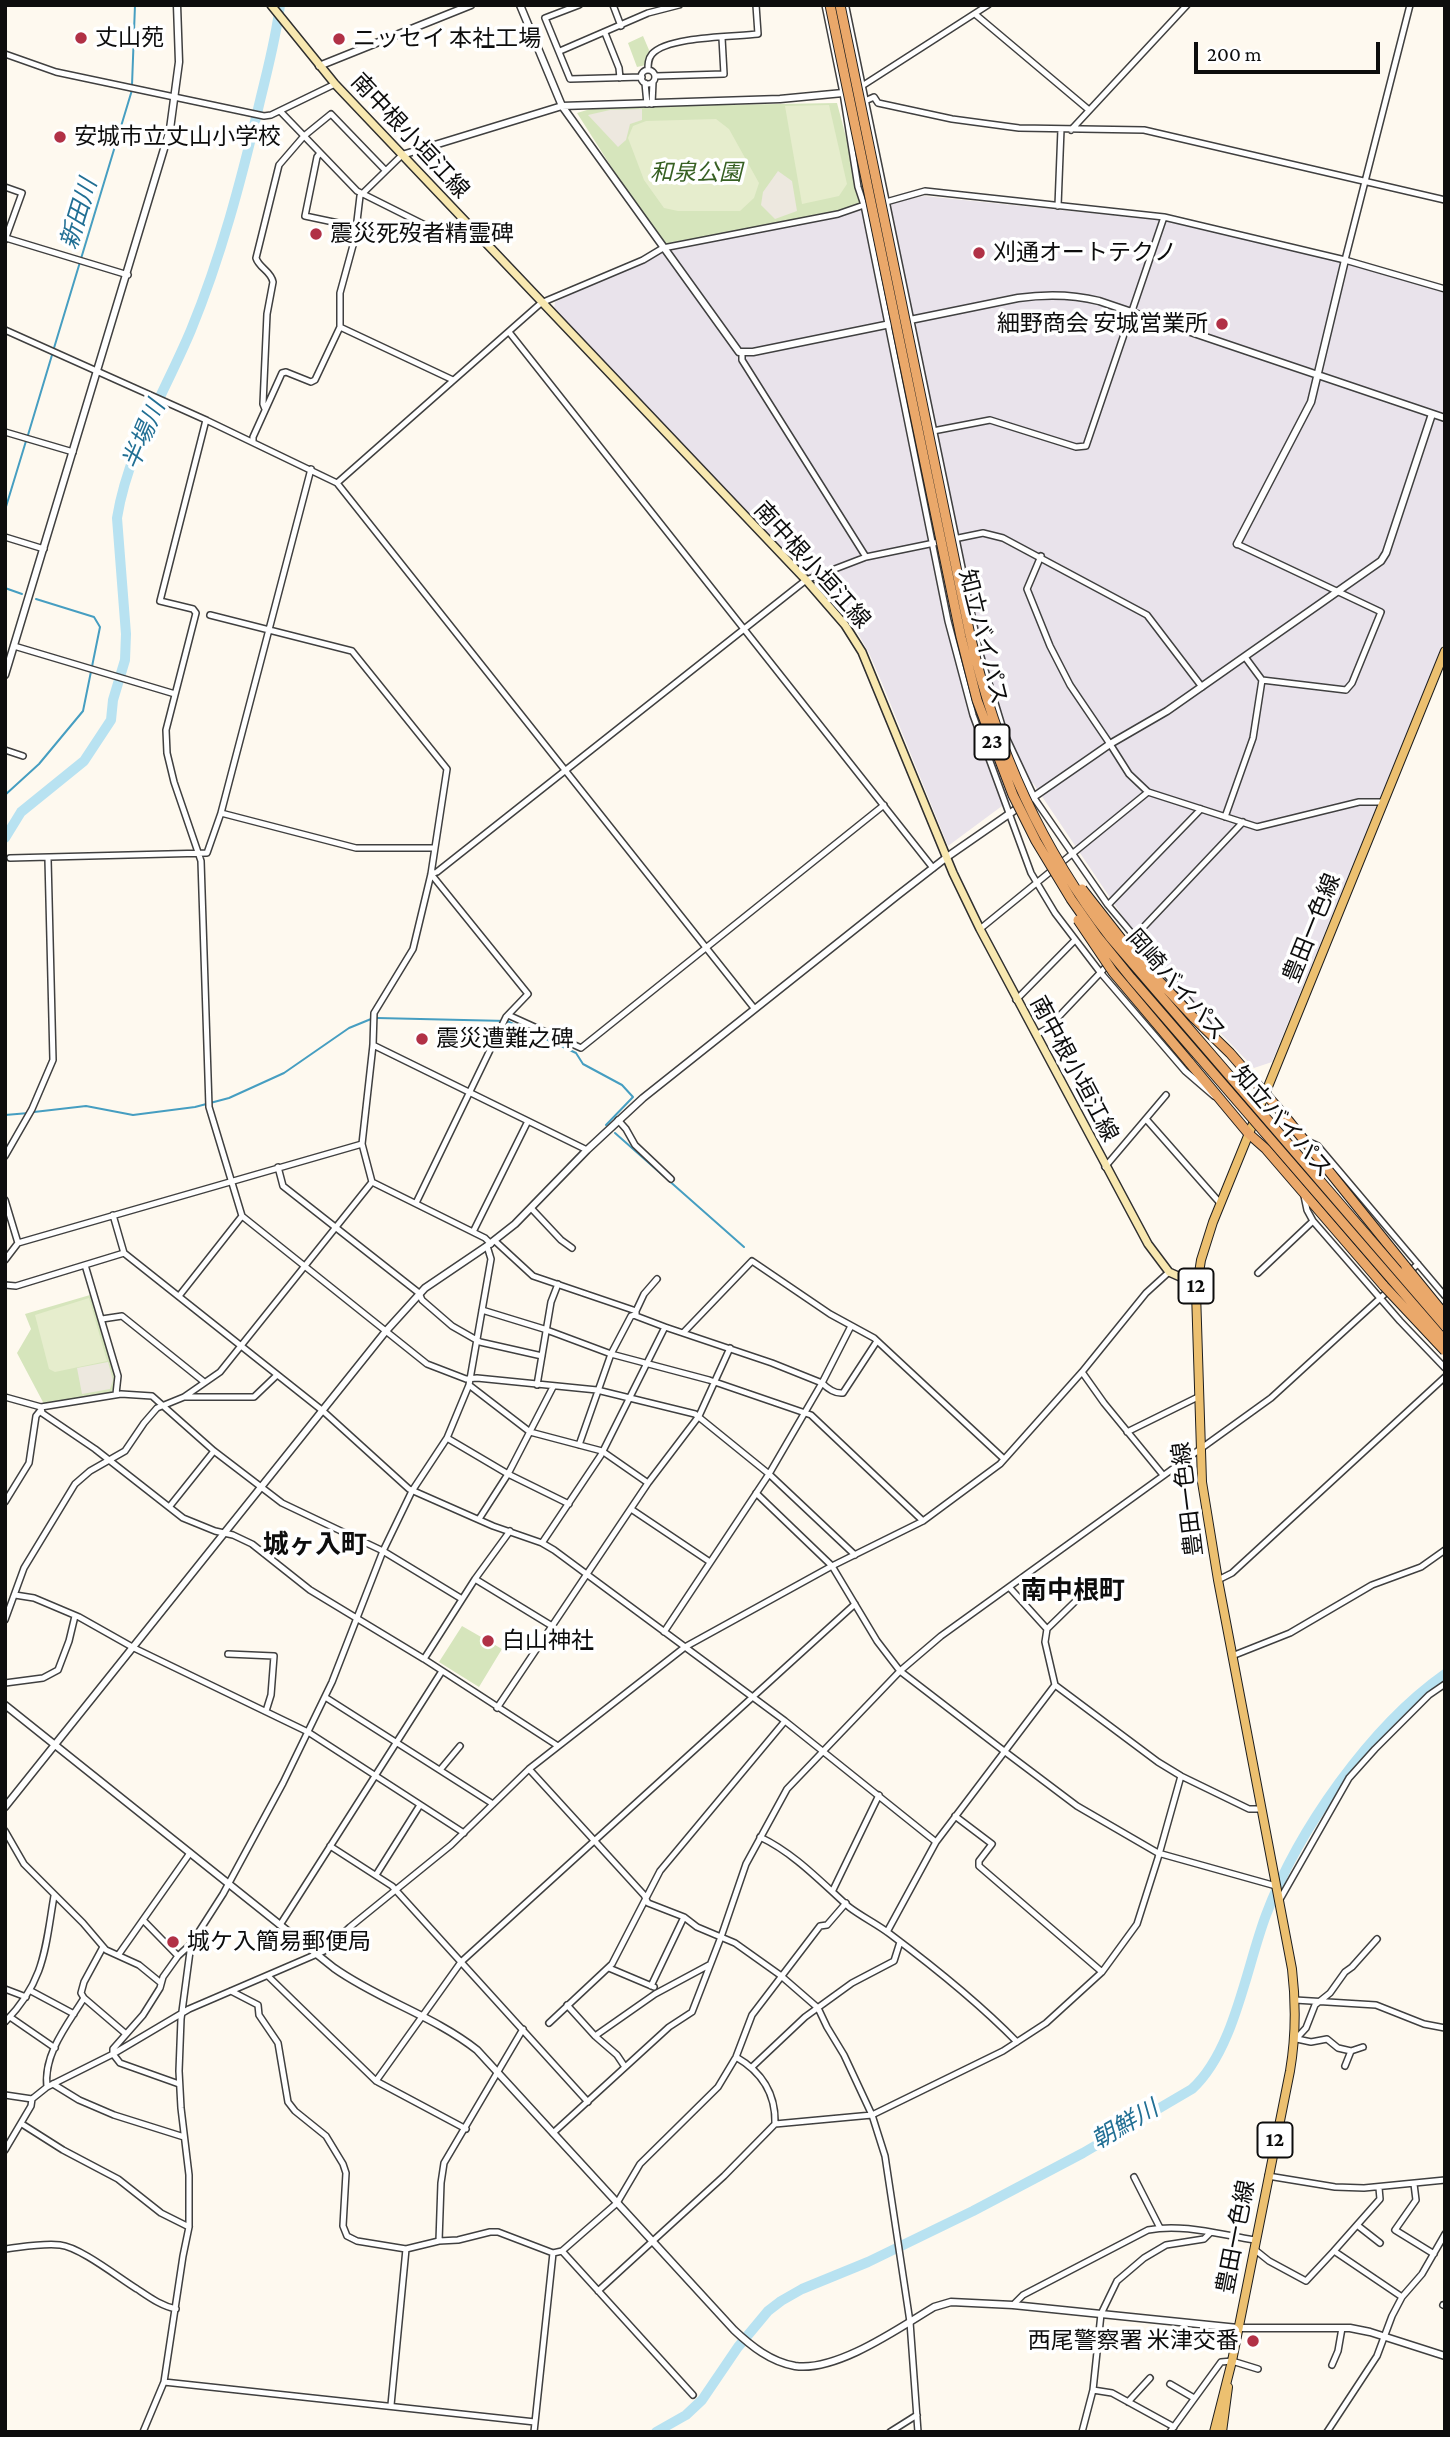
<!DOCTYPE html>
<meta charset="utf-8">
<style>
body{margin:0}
#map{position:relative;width:1450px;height:2437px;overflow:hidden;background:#fef9ef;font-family:"Crimson Pro",serif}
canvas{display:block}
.frame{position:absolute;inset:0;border:7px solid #0d0d0d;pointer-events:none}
.scale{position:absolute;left:1194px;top:42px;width:186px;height:32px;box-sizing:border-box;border:4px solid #0d0d0d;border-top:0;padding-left:9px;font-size:21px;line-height:24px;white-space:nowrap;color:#0d0d0d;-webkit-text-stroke:5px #fff;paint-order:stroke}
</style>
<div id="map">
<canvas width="1450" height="2437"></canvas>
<div class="frame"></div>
<div class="scale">200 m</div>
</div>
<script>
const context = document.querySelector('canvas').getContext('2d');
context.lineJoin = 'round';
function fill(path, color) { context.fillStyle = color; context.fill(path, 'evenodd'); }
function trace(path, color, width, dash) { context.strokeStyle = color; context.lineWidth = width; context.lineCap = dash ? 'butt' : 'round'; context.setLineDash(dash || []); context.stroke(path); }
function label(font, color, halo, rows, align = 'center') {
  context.font = font + ' "Crimson Pro","Noto Sans JP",serif'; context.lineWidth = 7; context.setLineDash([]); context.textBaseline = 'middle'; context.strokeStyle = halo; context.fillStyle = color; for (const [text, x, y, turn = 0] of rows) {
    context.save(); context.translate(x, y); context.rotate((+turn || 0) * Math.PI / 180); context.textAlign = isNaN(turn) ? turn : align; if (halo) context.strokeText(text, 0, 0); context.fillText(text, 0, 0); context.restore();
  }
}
fill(new Path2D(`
 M924,196L1170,221L1340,259L1445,293V639L1272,1062L1254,1068L1209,1021L1127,923L1033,783L948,846L882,683L869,653L851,621L554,309L555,302L651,255Z`), '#e9e3eb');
fill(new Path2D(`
 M643,36L649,50L646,65L637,67L628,43Z
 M837,103L864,205L663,248L577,113L597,107Z
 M90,1295L116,1379L112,1392L44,1404L17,1353L31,1329L25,1314Z
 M462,1626L502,1649L479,1687L439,1662Z`), '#d6e5bc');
fill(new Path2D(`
 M829,105L847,184L839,196L802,204L785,106Z
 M716,119L729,129L759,183L754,198L740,211H678L664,208L644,180L628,138L633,126L646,121Z
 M89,1298L107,1361L55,1372L49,1369L35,1315Z`), '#e6edcd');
fill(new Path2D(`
 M642,109V120L630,124L626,140L618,147L588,115L610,110Z
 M778,171L792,181L797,211L775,219L761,205L763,192Z
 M108,1362L113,1380L110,1389L82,1394L77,1368Z`), '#ede8df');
trace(new Path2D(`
 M132,85L135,5
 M54,348L132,90
 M28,435L52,355
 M5,510L26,441
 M5,588L22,594
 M5,795L39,764L83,711L100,627L94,617L36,599
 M377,1018L507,1021L576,1053L583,1064L622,1085L633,1097L606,1125
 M34,1112L86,1106L133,1115L195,1107L229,1098L284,1073L349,1028L371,1019
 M5,1115L29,1113
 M615,1133L744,1247`), '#469ec1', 2);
trace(new Path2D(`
 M5,838L21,812L84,761L111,720L113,700L125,660L126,634L117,518C128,450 165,392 191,330C221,257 241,181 259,105C267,71 276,39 280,5
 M656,2432L686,2415L702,2400L738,2347L768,2311L781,2301L802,2289L868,2262L973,2211L1083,2153L1192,2089C1234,2051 1246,1968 1266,1915C1298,1830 1370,1727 1445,1674`), '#b8e2f1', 10);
const minor = new Path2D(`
 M579,5L545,18L570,79L642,77
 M613,5L621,26
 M825,5L843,93L858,187L864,205L948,621L973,715L1031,873L1055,913L1100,972L1185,1071L1214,1096
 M975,14L1089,110
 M605,33L619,68L620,78
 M560,51L648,13L679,5
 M5,54L56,72L264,116L271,115L335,84
 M648,70C648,64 648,59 652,54C668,36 734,37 758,34L756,5
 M641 77a7 7 0 1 1 14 0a7 7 0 1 1-14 0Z
 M656,76L724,74L722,38
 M645,83L647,104
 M862,86L988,5
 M865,101L874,97L878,103L952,119L1019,128L1144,130L1445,200
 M652,104L653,82
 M280,111L357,191L447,236L451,235L464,222
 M1071,130L1187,5
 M320,153L317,157L305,216L357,227
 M5,187L22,193L5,240
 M886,202L925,191L1164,217L1345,260L1445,289
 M1058,206L1061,129
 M6,238L128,275
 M1345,260L1410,5
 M340,327L453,380
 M5,330L206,420L337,483L754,1008
 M509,332L933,868
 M742,352V360L866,557
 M265,409L263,404L267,314L273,282C271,271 259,268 256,258L279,165L304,136L331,114L385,170
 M206,420L160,601L193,609L196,613L166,730L167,753L174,782L201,861L209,1107L242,1216L427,1364L466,1379L477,1378L597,1390L695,1414L769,1474L855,1555
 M933,431L990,420L1076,447L1086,446L1164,217
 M5,432L73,452
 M253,442V437L282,373L286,372L311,382L315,380L340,327V293L355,238L360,196L402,155
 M337,483L541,303L643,260L663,248L838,214L864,205
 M5,537L44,549
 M1237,544L1381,612L1352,683L1346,690L1262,680L1245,657
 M1041,556L1027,589L1050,646L1070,685L1110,744L1129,774L1148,792L1257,827L1359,802H1383
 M210,615L352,651L447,769L431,874L413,949L374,1013L373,1045L362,1144L372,1182L485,1238L491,1244
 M14,646L175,694
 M5,750L23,756
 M1034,798L1108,905L1208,1024L1210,1032
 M221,813L356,848H434
 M1225,817L1253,738L1262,680
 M10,858L207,853L221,813L311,469
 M431,874L437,872L806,580L866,557L983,533L1003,538L1147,615L1202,687
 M1108,905L1201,809
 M980,929L1148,792
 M1016,1000L1075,940
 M508,1015L581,1048L884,805
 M1036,1035L1048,1028L1243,822
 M373,1045L587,1150
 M1146,1119L1220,1203
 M618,1120L626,1129L635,1145L671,1179
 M1307,1141L1318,1146L1445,1296
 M5,1156L32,1109L53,1060L48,859
 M278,1167L283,1186L419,1293L422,1300L452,1326L480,1342L542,1356
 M1105,1167L1166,1095
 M1304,1196L1307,1210L1313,1221L1400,1321L1445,1368
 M5,1200L18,1243
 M416,1203L506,1017L528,994L431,874
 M531,1208L561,1240L572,1248
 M113,1215L124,1253L323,1411L409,1489L493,1526L542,1543L554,1550L785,1721L936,1842
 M473,1232L528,1121
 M495,1241L533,1276L636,1311V1316L665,1327
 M5,1260L18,1243L362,1144
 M85,1265L118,1376L116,1394
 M1409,1272L1418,1264
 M1258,1273L1313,1221
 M5,1285L16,1286L124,1253
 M179,1296L242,1216
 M482,1310L544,1329L611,1354L709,1380L811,1415L923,1521
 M636,1311L644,1294L657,1279
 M102,1319L122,1316L203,1381
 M851,1326L822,1383C827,1388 835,1394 843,1393L877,1341
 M684,1332L752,1261L830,1314L874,1338L1004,1459
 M1082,1372L1104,1403L1163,1475
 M469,1385L530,1432L602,1451L648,1483
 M537,1385L551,1302L558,1284
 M5,1397L41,1407L121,1394L152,1396L214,1451L282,1503L383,1551L462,1599
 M184,1397H254L277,1375
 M41,1407L42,1413L95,1449L183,1518L215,1531L233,1535L252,1544L310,1590L424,1659L558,1746
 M1127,1432L1198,1397
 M447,1438L508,1474L569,1504
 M579,1445L611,1354L631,1316L635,1315
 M756,1493L832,1566L877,1641L900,1671L1004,1751L1077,1806L1158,1853L1276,1886
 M5,1502L29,1463L36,1416L40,1411
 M170,1506L214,1451
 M631,1509L710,1562
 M479,1519L508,1474L553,1387
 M542,1543L601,1455L665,1327L772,1363L822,1383L769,1474L664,1632
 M475,1579L552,1626
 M1218,1580L1232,1573L1445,1377
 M1009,1587L1047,1629
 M1089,1588L1047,1629L1045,1642L1055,1685L1158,1762L1181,1776L1249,1809H1262
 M15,1595L34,1598L79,1617L134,1648L308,1732L464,1833
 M5,1620L24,1568L75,1484L90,1471L125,1451L144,1423L157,1408L184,1397L220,1372L372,1182
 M228,1654L274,1656L271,1695L266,1711
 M1232,1656L1290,1633L1372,1585L1421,1567L1445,1550
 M424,1659L475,1579L510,1531
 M5,1683L43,1678L58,1670L69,1641L75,1616
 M325,1697L493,1804
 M497,1708L648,1483L699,1416L730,1348
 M529,1769L644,1895L648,1903L684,1917L697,1927L735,1943L780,1975L818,2008L827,2027L844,2055L872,2115L885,2156L910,2322L918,2432
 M440,1770L460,1746
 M955,1816L992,1844L979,1861V1866L1102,1972
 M5,1831L24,1864L83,1923L106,1950L139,1965L161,1983
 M760,1837C794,1853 821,1882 849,1907C862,1917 877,1924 890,1934C934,1967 979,2003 1017,2042
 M330,1846L392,1886L588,2102
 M376,1875L420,1805
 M833,1890L879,1795
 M1279,1901L1349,1778L1375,1749L1429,1695L1445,1684
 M143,1920L178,1956
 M280,1925L442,1671
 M887,1932L936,1842L1055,1685
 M119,1954L190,1853
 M609,1968L654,1987
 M268,1976L376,2081L466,2129
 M651,1986L684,1917
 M5,1989L26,1997
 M31,1991L74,2014
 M231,1991L258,2005L259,2015L278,2043L288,2102L295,2111L326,2136L343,2164L346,2173L343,2226L347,2236L357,2241L406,2249L439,2241L458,2240L490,2232H498L553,2253L562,2251L617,2203L640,2164L718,2087L736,2057L752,2015L820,1926L827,1925L846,1903
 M84,1998L126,2034
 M1295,2000L1376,2005L1424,2024L1445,2028
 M567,2005L595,2036L617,2055L625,2067
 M10,2017L55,2048
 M5,2022C45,1981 45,1949 54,1896
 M549,2023L612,1964L660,1871L785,1721
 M595,2036L655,1994L709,1965
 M1297,2039L1311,2042L1327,2039L1338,2048L1351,2051L1345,2066
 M1294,2041L1306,2028L1315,2005L1330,1993L1345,1972L1352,1967L1377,1939
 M1351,2051L1363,2047
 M736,2057C762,2072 776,2093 775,2124
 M752,2067L805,2017L852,1983L894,1961L900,1942
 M376,2081L461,1962L855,1604
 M53,2084L79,2100L114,2115L184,2137
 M179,2084L120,2063L113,2054V2049L143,2015L160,1988L163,1977L178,1956L191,1944L223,1894L283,1783L332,1682L383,1551L412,1491L447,1438L469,1385L491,1259L487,1246
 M47,2087C43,2054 68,2024 84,1998L81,1993L84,1982L103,1947
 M5,2095L32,2099L47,2087L113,2054L189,2009L324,1951L350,1927L451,1845L529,1769L685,1647L832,1566L923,1521L1000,1464L1082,1372L1146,1293L1169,1272
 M22,2124L63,2150L118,2179L161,2213L189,2227
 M553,2133L669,2027L692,2012L721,1937L746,1864L787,1789L900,1671L941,1636L1271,1398L1388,1291
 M5,2150L31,2106L32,2099
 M1268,2176L1335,2187L1364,2188L1445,2180
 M1134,2177L1160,2228
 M1414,2184L1416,2200L1395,2230L1434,2254
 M1379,2188L1380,2199L1334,2251L1402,2297
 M1357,2225L1380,2243
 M439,2241L441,2183L444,2163L523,2029
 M5,2249C23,2247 42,2243 60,2245C80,2247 119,2278 137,2289C149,2297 161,2306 176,2309
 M1254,2249L1269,2261L1306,2281L1334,2251
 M562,2251L693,2395
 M598,2291L724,2176L775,2124L872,2115L1003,2051L1046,2023L1102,1972L1137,1924L1158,1858L1181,1776
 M1013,2305L1023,2295L1148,2230C1183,2223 1221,2235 1255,2240
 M1443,2305L1445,2306
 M1332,2365L1338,2351L1342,2328
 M164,2382L535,2422
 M1170,2384L1194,2398
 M1093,2390L1112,2393L1174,2427
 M1128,2402L1150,2378
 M391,2405L406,2249
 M143,2432L164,2382L183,2256L189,2227V2175L181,2108L179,2071L181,2019L191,1944
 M534,2432L553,2253
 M890,2432L917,2415
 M1082,2432L1093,2390L1101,2314L1117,2281L1144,2258L1166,2245L1204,2239L1210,2233
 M1170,2432L1221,2362L1232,2361L1258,2369
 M1327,2432L1377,2356L1392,2316L1402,2297L1422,2274L1445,2234`);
const tertiary = new Path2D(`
 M520,5L562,106L739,352H753L1018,298C1046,294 1071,294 1099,301L1445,418
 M845,5L979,652L1004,734L1034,798
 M319,66L471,5
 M402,155L562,106L780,99L843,93L860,87
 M1237,544L1311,402L1345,260
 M5,675L170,129L179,62L177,5
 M5,1705L334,1968C379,2000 434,2016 477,2050L734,2330C751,2346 771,2362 795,2366C837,2372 899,2328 934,2307L951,2302L1013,2305L1238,2328H1350L1370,2332L1445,2356
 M5,1807L386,1331L425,1288L487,1246L515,1224L587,1150L643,1098L898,895L947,857L1110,744L1167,711L1381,561L1386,553L1432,414`);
const secondary = new Path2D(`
 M271,5L335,84L806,580L845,625L862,652L953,873L980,929L1148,1244L1169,1272L1187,1280L1197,1282`);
const primary = new Path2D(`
 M1214,2432L1232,2361L1290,2071C1296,2036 1296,2003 1292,1969L1218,1580L1202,1482L1196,1292L1201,1260L1213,1222L1445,651
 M1222,2432L1228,2387`);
const trunk = new Path2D(`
 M1193,1017L1230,1053L1283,1114L1406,1267
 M1189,1062L1249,1134L1266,1149L1384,1286`);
trace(minor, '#404040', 8);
trace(tertiary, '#404040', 9);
trace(secondary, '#2f2f2f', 10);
trace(primary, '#1e1e1e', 10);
trace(trunk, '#1e1e1e', 11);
trace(minor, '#fff', 5);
trace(tertiary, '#fff', 6);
trace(secondary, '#f8e8b0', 7);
trace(primary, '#ecc070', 8);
trace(trunk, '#eaa86a', 9);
const trunkBridge = new Path2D(`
 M830,5L961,637L977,700L1013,795L1036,841L1071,899L1097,936L1131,978L1445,1341
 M840,5L970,635C995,745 1040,847 1110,937L1445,1326
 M1082,889L1129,949L1193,1017
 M1078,920L1113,972L1189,1062
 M1406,1267L1445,1315
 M1384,1286L1445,1351`);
trace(trunkBridge, '#1e1e1e', 11, []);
trace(trunkBridge, '#eaa86a', 9);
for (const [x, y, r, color] of [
 [81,38,7,"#b13146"],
 [339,39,7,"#b13146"],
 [60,137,7,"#b13146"],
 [316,234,7,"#b13146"],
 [979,253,7,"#b13146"],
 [1222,324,7,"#b13146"],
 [422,1039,7,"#b13146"],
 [488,1641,7,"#b13146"],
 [173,1942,7,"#b13146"],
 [1253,2341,7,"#b13146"]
]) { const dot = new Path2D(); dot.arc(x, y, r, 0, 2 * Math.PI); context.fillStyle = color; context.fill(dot); trace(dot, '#fff', 2.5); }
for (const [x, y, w] of [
 [992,742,35],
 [1196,1286,35],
 [1275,2140,35]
]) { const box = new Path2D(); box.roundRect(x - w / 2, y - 17.5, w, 35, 5); context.fillStyle = '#fff'; context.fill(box); trace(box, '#0d0d0d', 2); }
label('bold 21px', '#0d0d0d', null, [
 ["23",992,742],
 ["12",1196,1286],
 ["12",1275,2140]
]);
label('23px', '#0d0d0d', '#fff', [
 ["丈山苑",95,38],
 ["ニッセイ 本社工場",353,39],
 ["安城市立丈山小学校",74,137],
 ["震災死歿者精霊碑",330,234],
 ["刈通オートテクノ",993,253],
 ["細野商会 安城営業所",1208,324,"right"],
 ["震災遭難之碑",436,1039],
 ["白山神社",502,1641],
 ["城ケ入簡易郵便局",187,1942],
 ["西尾警察署 米津交番",1239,2341,"right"]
], 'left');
label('23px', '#0d0d0d', '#fff', [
 ["南中根小垣江線",410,136,47],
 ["南中根小垣江線",812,565,48],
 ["知立バイパス",983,637,76],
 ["豊田一色線",1312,928,-68],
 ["岡崎バイパス",1176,985,49],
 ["南中根小垣江線",1074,1069,62],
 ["知立バイパス",1282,1122,49],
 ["豊田一色線",1188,1499,-97],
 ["豊田一色線",1236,2237,-79]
]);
label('italic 23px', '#376023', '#fff', [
 ["和泉公園",696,173]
]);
label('italic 24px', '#216f94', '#fff', [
 ["新田川",79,214,-73],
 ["半場川",144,435,-67],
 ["朝鮮川",1125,2125,-30]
]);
label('bold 26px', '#0d0d0d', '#fff', [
 ["城ヶ入町",315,1545],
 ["南中根町",1073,1591]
]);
</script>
